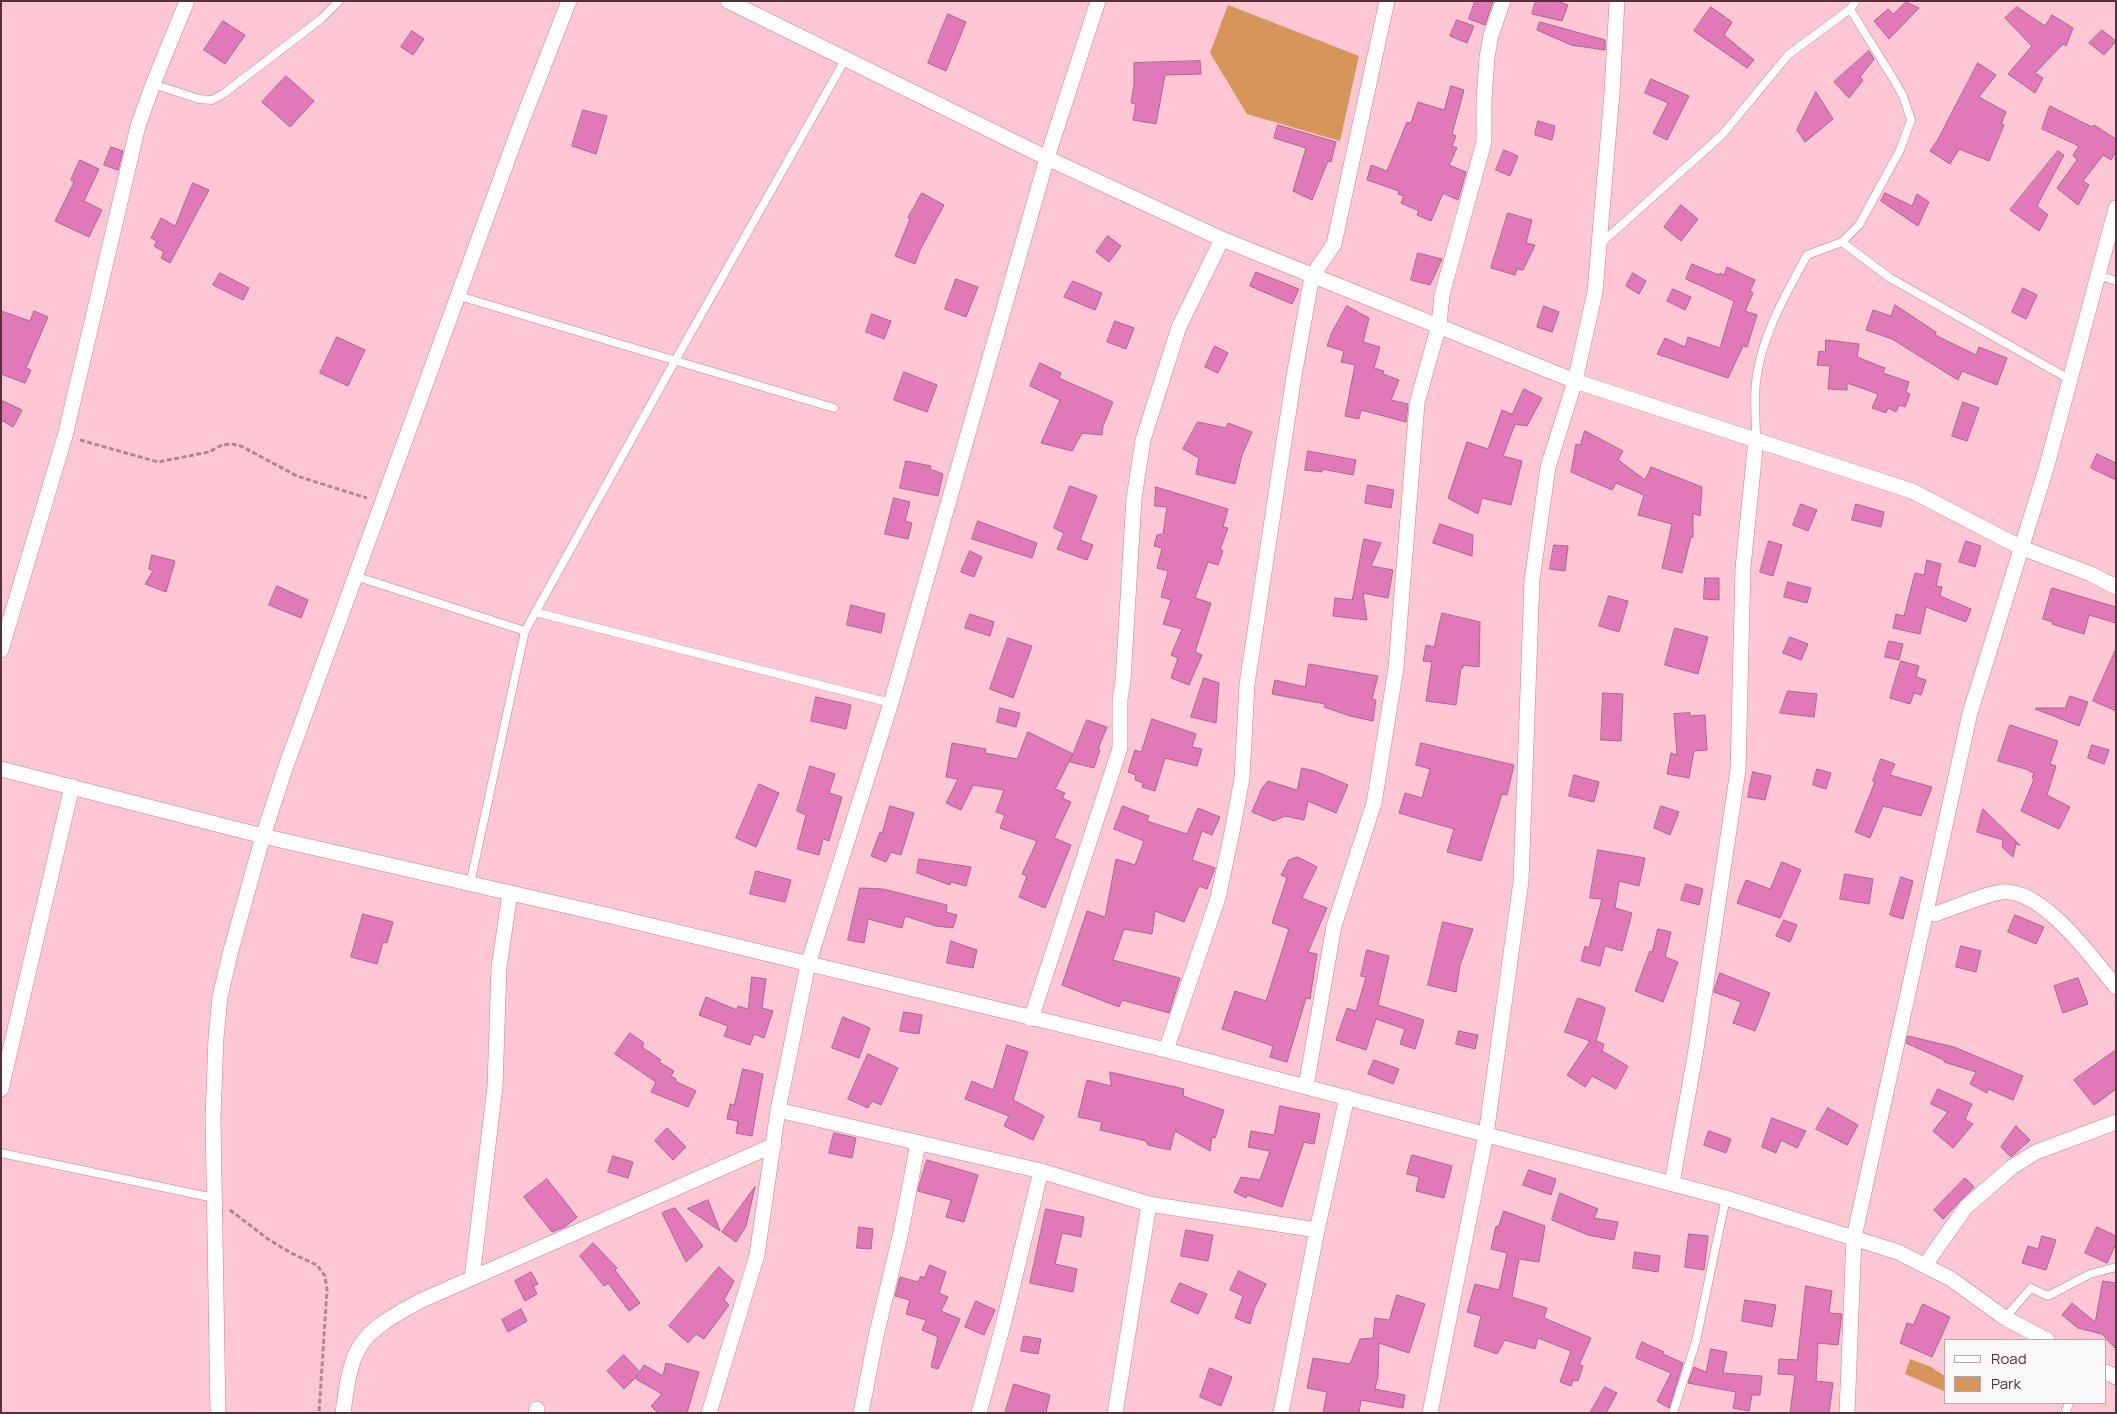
<!DOCTYPE html>
<style>
body{margin:0}
#map{position:relative;width:2117px;height:1414px;overflow:hidden;background:#fec7d3;font-family:Manrope,sans-serif}
canvas{display:block}
.frame{position:absolute;inset:0;border:2px solid #543039;pointer-events:none}
.legend{position:absolute;left:1944px;top:1339px;width:162px;height:65px;box-sizing:border-box;background:#f8f8f8;border:1px solid #b6a8ac;margin:0;padding:6px 9px;list-style:none;font-size:15px;color:#543039}
.legend li{display:flex;align-items:center;gap:10px;height:25px}
.legend b{width:25px;border:1px solid #b6a8ac}
</style>
<div id="map">
<canvas width="2117" height="1414"></canvas>
<div class="frame"></div>
<ul class="legend">
<li><b style="height:6px;background:#fff"></b>Road</li>
<li><b style="height:14px;background:#d69659"></b>Park</li>
</ul>
</div>
<script>
const context = document.querySelector('canvas').getContext('2d');
context.lineJoin = 'round';
function fill(path, color) { context.fillStyle = color; context.fill(path, 'evenodd'); }
function trace(path, color, width, dash) { context.strokeStyle = color; context.lineWidth = width; context.lineCap = dash ? 'butt' : 'round'; context.setLineDash(dash || []); context.stroke(path); }
fill(new Path2D(`
 M1228,5L1359,56L1340,141L1247,114L1210,53Z
 M1910,1359L1931,1367L1946,1377V1392L1905,1374Z`), '#d69659');
const building = new Path2D(`
 M1475,1H1493L1485,25L1469,19Z
 M1536,1H1558L1568,5L1562,21L1532,14Z
 M1906,2L1919,8L1889,39L1874,21L1888,9L1893,14Z
 M1711,7L1732,22L1724,35L1754,60L1747,68L1694,31Z
 M2017,7L2045,26L2052,15L2073,28L2066,46L2063,44L2035,73L2043,78L2035,93L2008,74L2032,46L2005,18Z
 M948,14L966,22L946,71L928,63Z
 M1457,20L1474,26L1467,43L1450,36Z
 M223,21L245,35L225,64L204,50Z
 M1540,22L1605,40V50L1571,45L1537,30Z
 M2102,30L2116,41L2104,55L2089,43Z
 M412,31L424,39L413,55L401,47Z
 M1869,51L1874,59L1860,77L1863,80L1849,98L1834,82Z
 M1200,61L1201,74L1165,75L1156,124L1133,120L1136,104L1131,103L1134,85V63Z
 M1978,63L1996,75L1979,97L2006,112L2001,124L2004,125L1989,161L1959,149L1950,164L1930,151L1937,141Z
 M286,76L314,101L290,127L262,102Z
 M1651,79L1689,96L1667,140L1653,133L1668,103L1645,93Z
 M1451,86L1464,90L1452,134L1456,136L1452,146L1457,148L1449,165L1466,172L1458,200L1443,193L1431,221L1417,215L1419,211L1401,203L1404,196L1398,194L1399,191L1367,180L1371,165L1387,171L1407,122L1411,123L1418,102L1444,110Z
 M1816,92L1833,119L1805,142L1797,130Z
 M2050,106L2092,127L2094,125L2116,139V152L2111,160L2103,155L2083,181L2089,185L2078,205L2057,188L2077,160L2073,155L2079,146L2042,129Z
 M583,110L607,116L596,154L572,146Z
 M1538,121L1555,126L1552,140L1535,135Z
 M1278,125L1336,142L1331,162L1328,161L1312,200L1293,191L1306,148L1274,138Z
 M111,147L123,151L118,170L104,165Z
 M1504,150L1518,156L1510,176L1496,170Z
 M2058,151L2064,155L2037,206L2048,215L2039,231L2010,210Z
 M80,160L99,169L84,201L102,210L89,237L55,221L74,182L71,180Z
 M193,183L209,190L170,263L161,258L164,252L154,246L157,241L151,238L161,218L175,226Z
 M922,193L944,205L920,250L915,264L895,256L910,219L908,218Z
 M1885,193L1912,206L1917,194L1929,202L1918,226L1881,201Z
 M1681,205L1698,219L1681,241L1664,227Z
 M1508,213L1532,220L1526,243L1535,245L1523,270L1517,269L1515,275L1491,268Z
 M1108,236L1121,246L1109,262L1096,252Z
 M1418,253L1442,259L1430,285L1411,280Z
 M1692,264L1719,275L1720,273L1724,275L1727,267L1755,280L1750,291L1753,293L1745,311L1757,315L1747,347L1743,346L1728,378L1657,354L1665,338L1685,347L1688,337L1720,348L1734,301L1686,279Z
 M1256,272L1299,289L1292,304L1250,286Z
 M220,273L249,288L243,300L213,285Z
 M1633,273L1646,281L1639,294L1626,286Z
 M956,279L978,287L966,317L945,309Z
 M1073,281L1102,293L1095,310L1064,297Z
 M2023,288L2037,295L2026,319L2012,312Z
 M1673,289L1691,297L1685,310L1667,301Z
 M1895,305L1936,332L1935,335L1976,355L1979,347L2007,358L1997,385L1962,371L1958,380L1892,339L1866,330L1873,310L1891,316Z
 M1347,306L1369,318L1363,342L1380,347L1374,368L1384,371L1383,374L1399,380L1391,400L1408,404L1406,422L1361,410L1359,419L1345,416L1355,365L1341,362L1344,351L1327,346L1332,332Z
 M1544,306L1559,312L1552,332L1537,327Z
 M1,311L30,321L34,311L48,317L26,368L31,370L25,383L1,374Z
 M872,314L891,321L884,339L866,332Z
 M1115,321L1134,328L1126,349L1107,342Z
 M337,337L365,350L348,386L320,373Z
 M1826,340L1859,344L1857,357L1885,368L1883,373L1909,382L1906,392L1910,394L1905,407L1899,405L1896,412L1888,408L1886,413L1872,408L1878,394L1847,383V390L1828,389L1830,366L1817,365L1819,351L1825,352Z
 M1215,346L1228,353L1218,373L1205,367Z
 M1040,363L1061,373L1059,378L1113,402L1103,426L1102,435L1082,433L1072,451L1041,443L1060,400L1030,386Z
 M904,372L937,385L927,412L894,400Z
 M1524,389L1542,398L1527,426L1515,424L1503,456L1522,461L1511,505L1482,498L1478,514L1448,498L1467,442L1488,449L1502,410L1512,414Z
 M1,400L22,410L13,427L1,420Z
 M1963,402L1979,408L1967,441L1952,436Z
 M1198,422L1226,428L1228,423L1252,432L1242,455L1235,484L1196,474L1199,458L1183,449Z
 M1585,431L1623,451L1618,460L1645,480L1651,467L1702,487L1700,516L1693,513V537H1691L1682,573L1662,568L1672,524L1638,515L1644,495L1616,483L1612,490L1571,472L1576,444L1580,445Z
 M1308,451L1356,460L1353,475L1322,469V472L1305,470Z
 M2097,454L2116,463V480L2091,468Z
 M906,461L931,466L930,469L943,474L938,496L900,488Z
 M1368,485L1394,490L1391,508L1365,503Z
 M1070,486L1097,496L1080,540L1093,545L1087,560L1057,549L1064,533L1054,528Z
 M1156,487L1228,509L1223,527L1228,528L1220,549L1223,551L1218,565L1208,562L1195,598L1211,603L1195,652L1202,655L1189,685L1171,678L1178,658L1171,655L1182,629L1163,624L1171,600L1161,597L1168,571L1157,568L1162,548L1154,546L1157,535L1163,534L1167,507L1155,506Z
 M894,498L910,502L905,521L912,523L908,539L885,534Z
 M1801,504L1817,510L1808,531L1793,525Z
 M1856,504L1884,512L1881,527L1852,520Z
 M978,521L1037,543L1032,558L972,539Z
 M1440,524L1473,535L1472,556L1433,543Z
 M1364,539L1381,543L1371,566L1393,570L1388,598L1363,593L1367,620L1333,616L1335,598L1352,600Z
 M1769,541L1782,545L1773,576L1760,572Z
 M1966,541L1981,546L1975,567L1959,562Z
 M1554,545L1568,546L1565,571L1550,569Z
 M970,551L982,557L974,577L961,572Z
 M152,555L175,561L166,592L145,584L153,571L149,569Z
 M1927,560L1941,564L1936,586L1942,587L1940,596L1971,609L1966,622L1926,607L1920,634L1893,628L1896,614L1904,616L1915,573L1924,575Z
 M1705,578H1719V600L1704,599Z
 M1788,582L1811,588L1807,603L1784,597Z
 M277,586L308,600L301,618L269,605Z
 M2052,588L2116,607V623L2089,615L2084,634L2052,624L2053,622L2043,619Z
 M1609,596L1628,601L1619,632L1599,626Z
 M851,605L885,614L881,633L847,625Z
 M1442,613L1480,622L1479,667L1463,665V668H1461L1456,705L1426,701L1432,662L1423,661L1426,645L1434,647Z
 M970,614L994,622L990,636L965,628Z
 M1675,628L1708,637L1698,674L1665,665Z
 M1790,637L1808,644L1801,660L1783,653Z
 M1008,638L1032,646L1013,698L990,689Z
 M1889,641L1903,644L1899,660L1885,657Z
 M2116,649V711L2093,701Z
 M1901,661L1919,666L1916,677L1926,680L1921,695L1914,693L1910,704L1890,698Z
 M1309,664L1378,676L1372,699L1376,700L1373,721L1350,716L1324,707L1325,704L1272,694L1275,680L1305,687Z
 M1204,678L1219,683L1216,723L1191,717Z
 M1788,691L1817,694L1814,717L1780,713Z
 M1603,693L1623,694L1621,741L1601,740Z
 M2070,696L2088,702L2079,726L2035,709L2036,708H2065Z
 M816,697L851,705L846,729L811,721Z
 M1000,708L1020,713L1016,727L997,722Z
 M1690,713V716L1705,715L1707,750L1694,751L1689,778L1667,774L1671,753L1677,755L1674,714Z
 M1152,719L1196,734L1192,747L1202,749L1197,766L1165,758L1155,791L1142,787L1143,783L1135,780L1136,775L1128,772L1135,750L1141,752Z
 M1087,720L1107,727L1098,749L1100,750L1094,768L1070,762Z
 M2010,725L2058,741L2050,764L2056,766L2047,795L2070,807L2059,829L2021,811L2034,779L2032,778L2034,773L2029,771V770L1998,761Z
 M1028,732L1073,754L1055,789L1065,793L1062,798L1071,802L1054,838L1071,845L1045,908L1019,897L1027,876L1022,874L1037,841L1000,828L1005,815L996,812L1004,790L973,785L961,810L946,803L958,779L946,777L952,743L986,749L985,753L1017,759Z
 M1421,743L1514,765L1507,795L1502,794L1481,861L1447,852L1454,829L1399,813L1405,793L1422,798L1430,769L1416,765Z
 M2092,745L2109,750L2104,764L2088,758Z
 M1881,759L1895,764L1890,775L1932,787L1921,816L1883,806L1870,838L1855,832L1875,782L1873,781Z
 M810,766L835,774L829,793L842,797L829,841L823,839L819,855L797,849L806,815L797,811Z
 M1302,768L1315,771L1348,785L1336,813L1308,801L1304,820L1285,816L1274,821L1252,812L1262,788L1268,781L1297,790Z
 M1817,769L1831,773L1826,789L1813,785Z
 M1753,772L1771,776L1765,800L1748,797Z
 M1574,775L1599,782L1594,802L1569,796Z
 M759,784L779,793L756,847L736,838Z
 M890,806L914,813L901,855L891,852L886,862L871,856L880,832L882,833Z
 M1123,806L1149,816L1147,821L1187,834L1198,808L1220,817L1212,835L1202,831L1192,860L1215,868L1207,889L1199,886L1184,922L1155,911L1152,934L1124,929L1113,960L1180,978L1169,1013L1122,1000L1119,1007L1062,985L1087,911L1105,917L1116,859L1135,865L1144,841L1114,829Z
 M1661,806L1679,812L1670,835L1654,828Z
 M1983,809L2020,845L2016,844L2013,857L2002,847L2003,840L1977,832Z
 M1598,850L1645,858L1639,886L1619,881L1615,908L1632,913L1622,951L1605,946L1600,966L1581,961L1585,946L1589,948L1602,899L1590,898Z
 M1298,857L1317,867L1302,898L1327,908L1308,952L1317,954L1310,999L1306,998L1287,1062L1270,1057L1273,1046L1222,1029L1235,991L1266,1001L1289,929L1272,923L1287,878L1281,875L1289,860Z
 M919,859L971,867L966,886L951,882L950,885L917,873Z
 M1782,862L1801,870L1780,918L1737,903L1746,880L1770,889Z
 M756,871L791,880L785,902L750,894Z
 M1845,874L1873,879L1869,904L1840,899Z
 M1901,877L1913,881L1903,919L1890,915Z
 M1686,884L1703,889L1699,905L1681,900Z
 M860,888L883,889L947,905L946,912L957,915L953,928L936,926L905,916L902,928L868,919L864,943L848,940Z
 M363,914L393,922L387,943L383,942L377,964L351,957Z
 M2015,915L2044,927L2036,944L2008,932Z
 M1784,920L1797,925L1790,942L1776,936Z
 M1443,922L1473,929L1460,965L1456,992L1428,985Z
 M1658,929L1671,932L1665,957L1678,962L1663,1002L1635,991L1650,951L1652,952Z
 M951,941L977,950L973,968L947,963Z
 M1961,946L1981,951L1976,972L1956,967Z
 M1367,950L1389,956L1378,1005L1424,1020L1415,1049L1400,1044L1405,1029L1376,1019L1366,1050L1336,1040L1347,1008L1356,1011L1366,977L1361,976Z
 M1720,973L1770,993L1755,1031L1733,1023L1741,1002L1714,992Z
 M752,977L766,979L762,1008L773,1011L764,1038L754,1034L750,1045L724,1036L728,1026L699,1015L706,997L737,1010L738,1006L748,1009Z
 M2078,978L2088,1004L2063,1013L2054,986Z
 M1578,998L1604,1007L1605,1009L1596,1041L1604,1044L1602,1051L1628,1066L1616,1089L1592,1076L1585,1087L1567,1075L1590,1041L1565,1032Z
 M904,1012L922,1015L919,1034L900,1031Z
 M843,1017L870,1028L859,1058L832,1048Z
 M1459,1031L1478,1035L1475,1049L1456,1044Z
 M630,1033L644,1043L642,1047L661,1060L659,1062L674,1071L671,1076L676,1079L675,1081L696,1091L688,1107L651,1092L656,1082L615,1054Z
 M1908,1036L1954,1047L2023,1076L2013,1100L1988,1089L1987,1093L1970,1084L1976,1072L1944,1062V1060L1906,1043Z
 M1007,1045L1028,1052L1013,1100L1044,1116L1033,1140L1004,1126L1009,1116L965,1099L972,1081L993,1090Z
 M2116,1050V1089L2094,1105L2074,1080Z
 M868,1054L898,1068L881,1105L872,1101L868,1108L848,1099Z
 M1374,1060L1399,1069L1393,1084L1368,1074Z
 M743,1069L763,1074L752,1136L736,1133L738,1121L727,1119L730,1104L734,1105Z
 M1110,1072L1184,1089L1183,1096L1224,1110L1215,1138L1212,1137L1210,1151L1175,1131L1170,1150L1148,1145L1146,1141L1100,1130L1102,1122L1078,1117L1087,1080L1111,1086Z
 M1938,1089L1972,1104L1965,1119L1973,1124L1953,1148L1933,1131L1948,1112L1931,1104Z
 M1280,1106L1320,1114L1314,1144L1304,1142L1282,1207L1247,1195L1246,1198L1234,1192L1241,1177L1260,1180L1270,1151L1248,1147L1251,1131L1274,1135Z
 M1828,1108L1858,1125L1847,1145L1816,1129Z
 M1772,1118L1806,1131L1797,1148L1781,1140L1776,1153L1762,1147Z
 M2016,1126L2030,1140L2011,1157L2001,1147Z
 M667,1128L686,1147L673,1160L655,1141Z
 M1709,1131L1731,1139L1726,1153L1704,1145Z
 M834,1133L856,1138L852,1158L829,1153Z
 M1412,1155L1452,1166L1444,1198L1416,1191L1419,1177L1407,1174Z
 M613,1156L633,1162L628,1178L608,1172Z
 M927,1160L978,1175L964,1222L946,1217L951,1200L918,1191Z
 M1529,1170L1556,1179L1551,1195L1523,1185Z
 M1965,1178L1974,1187L1943,1219L1934,1210Z
 M547,1179L577,1217L565,1227L552,1232L524,1197Z
 M755,1187L746,1226L736,1242L722,1232Z
 M1560,1193L1598,1209L1594,1218L1618,1222L1614,1240L1588,1235L1552,1220Z
 M708,1200L720,1231L688,1209Z
 M675,1208L703,1246L686,1262L662,1213Z
 M1046,1209L1084,1217L1081,1237L1062,1233L1055,1264L1077,1269L1073,1292L1030,1283Z
 M1504,1211L1545,1226L1539,1262L1519,1259L1512,1297L1547,1308L1544,1318L1591,1338L1579,1365L1583,1366L1578,1381L1573,1380L1571,1386L1560,1382L1571,1351L1538,1338L1535,1349L1505,1340L1497,1354L1474,1346L1481,1316L1467,1312L1475,1284L1499,1290L1507,1253L1491,1249L1496,1226L1498,1227Z
 M859,1227L873,1229L871,1249L857,1248Z
 M2097,1227L2116,1236V1244L2107,1263L2085,1253Z
 M1186,1230L1213,1235L1208,1261L1181,1256Z
 M1689,1234L1708,1236L1704,1270L1685,1267Z
 M2042,1236L2056,1240L2046,1270L2022,1263L2028,1246L2038,1249Z
 M593,1243L617,1268L615,1270L640,1303L629,1311L608,1283L604,1286L580,1256Z
 M1635,1252L1660,1256L1658,1272L1633,1268Z
 M930,1265L946,1272L939,1293L948,1297L941,1311L960,1319L938,1369L931,1367L938,1337L922,1330L926,1320L906,1314L910,1300L895,1296L900,1277L918,1282L921,1276L924,1278Z
 M719,1267L734,1281L724,1300L729,1305L704,1339L696,1334L688,1343L669,1326Z
 M1239,1271L1266,1284L1254,1309L1250,1324L1235,1318L1243,1296L1230,1290Z
 M531,1272L538,1284L533,1286L537,1294L525,1301L515,1281Z
 M2103,1281L2116,1283V1349L2102,1334L2078,1328L2062,1315L2072,1303L2095,1322Z
 M1180,1283L1207,1294L1198,1314L1171,1302Z
 M1806,1286L1832,1291L1829,1313L1842,1314L1838,1345L1818,1343L1816,1381L1833,1383L1829,1413H1790L1795,1375L1778,1374L1779,1359L1797,1360Z
 M1397,1295L1425,1304L1409,1353L1379,1343L1378,1376L1375,1389L1405,1395L1403,1408L1361,1400L1359,1413H1323L1327,1392L1307,1388L1313,1358L1350,1364L1360,1339L1373,1338L1375,1318L1389,1320Z
 M1745,1300L1776,1305L1772,1327L1742,1321Z
 M976,1301L995,1310L984,1335L965,1327Z
 M1923,1304L1950,1317L1932,1357L1900,1343L1907,1323L1913,1325Z
 M521,1309L527,1321L508,1332L502,1320Z
 M1024,1336L1041,1339L1038,1354L1021,1351Z
 M1642,1342L1664,1352L1663,1354L1683,1363L1669,1408L1657,1401L1671,1373L1636,1358Z
 M1711,1349L1727,1352L1723,1373L1762,1376L1760,1395H1752L1749,1411L1733,1408L1736,1392L1688,1383L1694,1367L1706,1372Z
 M624,1355L640,1372L644,1365L663,1376L666,1363L699,1372L687,1413H658L651,1406L662,1394L636,1379L638,1375L624,1389L607,1371Z
 M1210,1368L1232,1377L1221,1406L1200,1397Z
 M1014,1384L1050,1395L1046,1413H1005Z
 M1605,1387L1617,1393L1606,1413H1590Z`);
fill(building, '#e179b9');
trace(building, '#ad6691', 1);
const service = new Path2D(`
 M153,84L199,99L212,100L223,94L321,19L339,1
 M1842,242L1890,278L2069,379
 M1599,245L1722,135L1788,55L1850,9L1856,1
 M2098,275L2116,281
 M459,296L834,408
 M1756,440C1756,421 1754,401 1756,382C1761,336 1785,296 1807,255L1842,242L1859,225L1900,150L1911,120L1903,96L1894,80L1850,9
 M355,576L525,631
 M535,612L891,703
 M470,884L525,631L676,359L846,58
 M1,1153L214,1198
 M2005,1318L2031,1288L2048,1296L2090,1274L2116,1267
 M1673,1413L1696,1341L1726,1198
 M2065,1413L2069,1403`);
const minor = new Path2D(`
 M728,1L1047,158L1222,239L1575,381L1912,491L2022,548L2091,574L2116,587
 M1,650L65,436L138,126L153,84L187,1
 M1,769L263,836L611,916L1166,1050L1726,1198L1898,1252L1951,1279L2005,1318L2047,1340
 M1927,912L1935,914C1954,908 1982,895 2001,892C2041,886 2094,960 2116,987
 M1031,1019L1120,748V699L1123,681L1134,498L1143,440L1179,327L1222,239
 M1166,1050L1218,898L1232,832L1242,778L1247,684L1294,376L1312,276L1334,244L1387,1
 M1306,1086L1334,926L1374,803L1396,668L1417,403L1439,325L1442,295L1484,142V100L1487,57L1491,35L1503,1
 M1,1089L72,786
 M778,1110L1041,1171L1149,1204L1317,1230
 M1672,1183L1696,1050L1738,770L1743,567L1756,440
 M1925,1265L1966,1207L2012,1167L2036,1152L2116,1122
 M472,1278L495,1086L499,967L510,893
 M2106,1372L2116,1377
 M218,1413L213,1117L216,1038L220,997L230,954L263,836L286,766L517,134L569,1
 M343,1413C352,1343 358,1335 420,1301L774,1145
 M536,1413L537,1409
 M709,1413L757,1255L778,1110L808,964L891,703L1047,158L1098,1
 M861,1413L876,1336L901,1232L918,1143
 M979,1413L1002,1329L1041,1171
 M1115,1413L1149,1204
 M1281,1413L1317,1230L1347,1097
 M1430,1413L1486,1135L1521,881L1532,580L1548,467L1575,381L1595,292L1612,93L1617,1
 M1847,1413L1854,1237L1970,713L2046,469L2116,208`);
trace(service, '#ce7a90', 9);
trace(minor, '#ce7a90', 16);
trace(new Path2D(`
 M80,440L158,462L209,452L222,445L232,444L241,446L297,476L367,498
 M230,1210L268,1239L291,1253L317,1265L325,1276L327,1290L319,1413`), '#b48590', 3, [5, 2.5]);
trace(service, '#fff', 8);
trace(minor, '#fff', 15);
</script>
